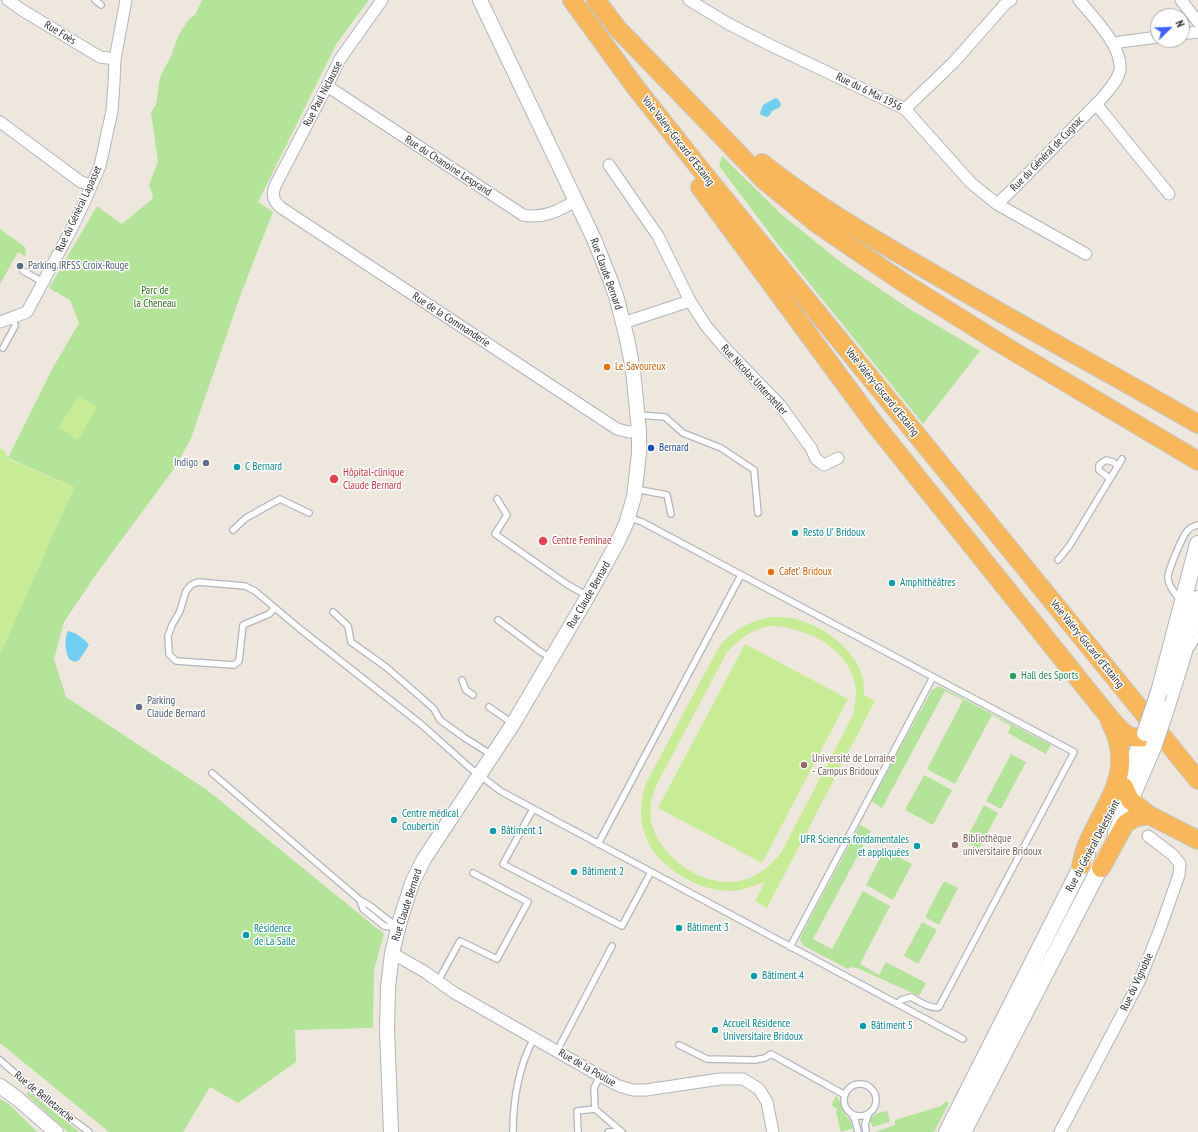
<!DOCTYPE html>
<meta charset="utf-8">
<style>
body{margin:0}
#map{position:relative;width:1198px;height:1132px;overflow:hidden;background:#eee7de;font-family:"PT Sans Narrow",sans-serif}
canvas{display:block}
.north{position:absolute;left:1150px;top:8px;width:40px;height:40px;box-sizing:border-box;background:#fff;border:1px solid #ababab;border-radius:50%;rotate:67deg;font-size:11px;font-weight:700;line-height:16px;text-align:center;color:#2c2c2c}
.north::after{content:'';display:block;margin:auto;width:14px;height:18px;background:#3d62fc;clip-path:polygon(50% 0,100% 100%,50% 72%,0 100%)}
</style>
<div id="map">
<canvas width="1198" height="1132"></canvas>
<div class="north">N</div>
</div>
<script>
const context = document.querySelector('canvas').getContext('2d');
context.lineJoin = 'round';
function fill(path, color) { context.fillStyle = color; context.fill(path, 'evenodd'); }
function trace(path, color, width, dash) { context.strokeStyle = color; context.lineWidth = width; context.lineCap = dash ? 'butt' : 'round'; context.setLineDash(dash || []); context.stroke(path); }
function label(font, color, halo, rows, align = 'center') {
  context.font = font + ' "PT Sans Narrow",sans-serif'; context.lineWidth = 3; context.setLineDash([]); context.textBaseline = 'middle'; context.strokeStyle = halo; context.fillStyle = color; for (const [text, x, y, turn = 0] of rows) {
    context.save(); context.translate(x, y); context.rotate((+turn || 0) * Math.PI / 180); context.textAlign = isNaN(turn) ? turn : align; if (halo) context.strokeText(text, 0, 0); context.fillText(text, 0, 0); context.restore();
  }
}
fill(new Path2D(`
 M202,0H369L337,43L258,202L273,212L242,291L191,438L176,466L97,573L64,622L54,659L66,697L207,790L384,934L374,970L373,1028L295,1030L296,1062L238,1103L210,1087L183,1132H109L0,1043V654L74,487L8,458L52,369L79,323L70,300L49,288L97,206L122,224L152,199L153,195L149,185L158,161L151,113L156,104L160,77L171,56L179,34L189,19L195,15Z
 M722,156L781,214L842,263L908,308L980,351L923,424L780,247L719,166Z
 M0,229L25,247L26,257L18,252L0,284Z
 M939,686L1051,745L1046,754L1008,733L1011,726L992,715L955,784L927,769L963,700L945,691L882,808L871,801L932,690Z
 M1011,754L1026,762L1001,809L986,801Z
 M924,775L952,790L933,825L905,810Z
 M984,805L998,813L979,849L965,842Z
 M860,825L871,831L813,939L832,949L863,891L890,906L860,964L879,975L886,962L926,983L919,996L857,968L852,967L848,969L804,946L800,940L801,936Z
 M884,850L912,864L893,900L866,885Z
 M944,881L958,888L939,925L925,917Z
 M922,922L937,930L918,964L904,956Z
 M28,1092L80,1132H68L26,1094Z
 M836,1096C841,1100 841,1108 845,1114C848,1119 852,1122 854,1128L841,1132L836,1112L837,1109L831,1105Z
 M0,1099L9,1104L37,1132H0Z
 M946,1101L949,1103L934,1132H875L895,1125V1120L941,1106Z
 M887,1111L890,1120L889,1122L873,1127L871,1123H869C870,1115 879,1112 887,1111Z`), '#b4e49a');
fill(new Path2D(`
 M78,396L97,407L78,440L59,428Z
 M0,448L5,451L8,459L74,487L0,654Z
 M774,617C781,617 789,617 796,619C829,628 867,657 864,695L875,701L767,908L755,901L765,882C754,886 741,891 729,891C711,890 695,885 680,875C646,854 633,822 646,783L720,645C737,628 750,620 774,617ZM771,626C808,627 855,651 856,693C856,700 854,707 853,715L781,853C771,865 760,875 744,880C708,890 665,862 653,828C648,814 651,799 656,786L726,654C739,639 751,629 771,626Z
 M745,644L848,699L762,863L658,808Z`), '#c8ec96');
fill(new Path2D(`
 M775,98L778,99L781,104L780,107L772,111L770,115L767,117L761,115L760,113L763,105Z
 M68,631C75,632 85,639 89,645L79,660L75,662L69,659C65,651 64,639 68,631Z`), '#70cff0');
const service = new Path2D(`
 M95,0L101,5
 M23,271L43,282
 M3,348L15,326L13,317
 M638,415L665,417L683,433L721,448L754,470L758,513
 M1110,479L1099,470V465L1106,460L1113,462L1118,466
 M635,489L667,495L671,514
 M497,499L507,515L495,534L568,585L588,596
 M628,517L642,522L1074,752L939,1007C932,1010 918,1001 911,997L901,1000L898,1004
 M233,530L246,518L280,499L309,513
 M1058,560L1070,545L1122,459
 M1180,601C1176,593 1168,587 1168,578C1167,572 1181,541 1185,534C1188,529 1193,526 1198,525
 M275,608L269,614L243,625L239,661L234,665L176,661L169,654L168,636L172,625L180,611L186,591L191,585L198,582L245,586L255,591L300,629L422,725L470,768L502,792L963,1039
 M333,612L348,626L351,642L386,667L416,693L434,709L440,720L465,738L492,755
 M498,620L541,652L551,658
 M1192,647L1198,636
 M462,680L466,690L473,695
 M489,707L512,723
 M212,773L360,900L369,905L398,928L384,926L363,909L360,900
 M533,809L503,864L622,926L651,872
 M598,844L741,575
 M790,947L933,677
 M438,981L460,941L497,959L528,902L473,873
 M679,1045L707,1059L755,1060L765,1058L771,1054L845,1095
 M557,1051L612,946
 M0,1060L36,1092L89,1132
 M844 1100a16 16 0 1 1 32 0a16 16 0 1 1-32 0Z
 M595,1109L622,1132
 M851,1113L855,1120L858,1132
 M513,1132C513,1100 519,1066 534,1038
 M578,1132L577,1111L595,1109L594,1088L600,1076
 M608,1132L621,1131
 M866,1132L865,1124L869,1113`);
const minor = new Path2D(`
 M8,0L22,10L100,57L115,59
 M382,0L340,59L327,86L275,186C272,195 273,200 280,207L617,429L629,432L639,431
 M689,0L727,23L770,45L905,109L971,183L997,204L1086,254
 M1181,0L1198,22
 M1182,34L1198,32
 M1114,44L1120,42L1158,37
 M327,86L523,215C542,219 559,211 575,201
 M1096,104L1169,194
 M905,109L954,62L1006,3L1011,0
 M0,122L81,182L92,185
 M609,165L658,236L690,301L706,326L724,347L780,405L811,448L816,459L824,465L838,458
 M997,204L1011,191L1104,96C1110,88 1119,79 1120,69C1122,46 1093,17 1079,0
 M0,322L27,312L71,230L84,203L100,166L112,111L114,83L115,59L126,0
 M623,323L690,301
 M392,953L425,972L453,992L600,1076L619,1086L633,1090H646L720,1079H743L759,1089L767,1102L773,1132
 M1060,1132L1139,982L1160,929L1179,875L1180,864L1173,855L1148,836`);
const tertiary = new Path2D(`
 M0,1086L18,1099L56,1132
 M391,1132L387,1030L388,987L392,953L400,921L412,883L424,859L513,724L588,596L616,545L626,524L634,497L639,453V431L633,370L627,339L617,299L610,279L594,239L480,0`);
const secondary = new Path2D(`
 M1159,692L1198,544
 M1166,709L1186,645L1198,599
 M1118,798L1124,787L1145,733
 M1116,833L1154,745
 M947,1132L1087,855
 M963,1132L1106,856`);
const trunk = new Path2D(`
 M572,0L636,88L705,175L1198,780
 M596,0L618,29L764,180L816,223L904,283L1003,345L1198,461
 M762,163C815,205 873,239 932,273C1020,325 1110,373 1198,424
 M700,187L873,422L1105,712C1125,735 1126,743 1158,734
 M1124,787L1130,800L1149,815
 M1081,866C1083,859 1084,851 1087,845C1105,802 1137,771 1110,722
 M1101,868L1125,824L1134,818L1149,815L1198,840`);
trace(service, '#b2b5bf', 8);
trace(minor, '#b2b5bf', 13);
trace(tertiary, '#b2b5bf', 16);
trace(secondary, '#b2b5bf', 18);
trace(trunk, '#c8c8c8', 20);
trace(service, '#fff', 5.5);
trace(minor, '#fff', 11);
trace(tertiary, '#fff', 14);
trace(secondary, '#fff', 16);
trace(trunk, '#f8b75b', 18);
const secondaryBridge = new Path2D(`
 M1145,733L1159,692
 M1154,745L1166,709`);
trace(secondaryBridge, '#b2b5bf', 18, []);
trace(secondaryBridge, '#fff', 16);
for (const [x, y, r, color] of [
 [20,266,4,"#5c6f8a"],
 [607,367,4,"#e8710a"],
 [651,448,4,"#1a4fb4"],
 [206,463,4,"#5c6f8a"],
 [237,467,4,"#0f9aa8"],
 [334,479,5,"#e0444e"],
 [795,533,4,"#0f9aa8"],
 [543,541,5,"#e0444e"],
 [771,572,4,"#e8710a"],
 [892,583,4,"#0f9aa8"],
 [1013,676,4,"#2e9e5b"],
 [139,707,4,"#5c6f8a"],
 [804,765,4,"#8d6e63"],
 [394,820,4,"#0f9aa8"],
 [493,831,4,"#0f9aa8"],
 [955,845,4,"#8d6e63"],
 [917,846,4,"#0f9aa8"],
 [574,872,4,"#0f9aa8"],
 [679,928,4,"#0f9aa8"],
 [246,935,4,"#0f9aa8"],
 [754,976,4,"#0f9aa8"],
 [863,1026,4,"#0f9aa8"],
 [715,1030,4,"#0f9aa8"]
]) { const dot = new Path2D(); dot.arc(x, y, r, 0, 2 * Math.PI); context.fillStyle = color; context.fill(dot); trace(dot, '#fff', 1.5); }
label('11px', '#2c2c2c', '#fff', [
 ["Rue Foès",60,33,31],
 ["Rue du 6 Mai 1956",869,92,26],
 ["Rue Paul Niclausse",323,94,-63],
 ["Voie Valéry-Giscard d'Estaing",678,141,52],
 ["Rue du Général de Cugnac",1047,154,-46],
 ["Rue du Chanoine Lesprand",448,166,33],
 ["Rue du Général Lapasset",79,209,-65],
 ["Rue Claude Bernard",606,274,70],
 ["Rue de la Commanderie",451,320,33],
 ["Rue Nicolas Untersteller",754,380,47],
 ["Voie Valéry-Giscard d'Estaing",882,392,51],
 ["Rue Claude Bernard",589,595,-60],
 ["Voie Valéry-Giscard d'Estaing",1087,644,51],
 ["Rue du Général Delestraint",1093,846,-62],
 ["Rue Claude Bernard",407,905,-72],
 ["Rue du Vignoble",1137,982,-65],
 ["Rue de la Poulue",587,1068,30],
 ["Rue de Belletanche",44,1097,39]
]);
label('11px', '#4e5e75', '#fff', [
 ["Parking IRFSS Croix-Rouge",28,266],
 ["Indigo",198,463,"right"],
 ["Parking",147,701],
 ["Claude Bernard",147,714]
], 'left');
label('11px', '#2b6b1a', '#fff', [
 ["Parc de",155,291],
 ["la Cheneau",155,304]
]);
label('11px', '#c56008', '#fff', [
 ["Le Savoureux",615,367],
 ["Cafet’ Bridoux",779,572]
], 'left');
label('11px', '#164399', '#fff', [
 ["Bernard",659,448]
], 'left');
label('11px', '#0d838f', '#fff', [
 ["C Bernard",245,467],
 ["Resto U’ Bridoux",803,533],
 ["Amphithéâtres",900,583],
 ["Centre médical",402,814],
 ["Coubertin",402,827],
 ["Bâtiment 1",501,831],
 ["UFR Sciences fondamentales",909,840,"right"],
 ["et appliquées",909,853,"right"],
 ["Bâtiment 2",582,872],
 ["Bâtiment 3",687,928],
 ["Résidence",254,929],
 ["de La Salle",254,942],
 ["Bâtiment 4",762,976],
 ["Accueil Résidence",723,1024],
 ["Universitaire Bridoux",723,1037],
 ["Bâtiment 5",871,1026]
], 'left');
label('11px', '#be3a42', '#fff', [
 ["Hôpital-clinique",343,473],
 ["Claude Bernard",343,486],
 ["Centre Feminae",552,541]
], 'left');
label('11px', '#27864d', '#fff', [
 ["Hall des Sports",1021,676]
], 'left');
label('11px', '#785e54', '#fff', [
 ["Université de Lorraine",812,759],
 ["- Campus Bridoux",812,772],
 ["Bibliothèque",963,839],
 ["universitaire Bridoux",963,852]
], 'left');
</script>
